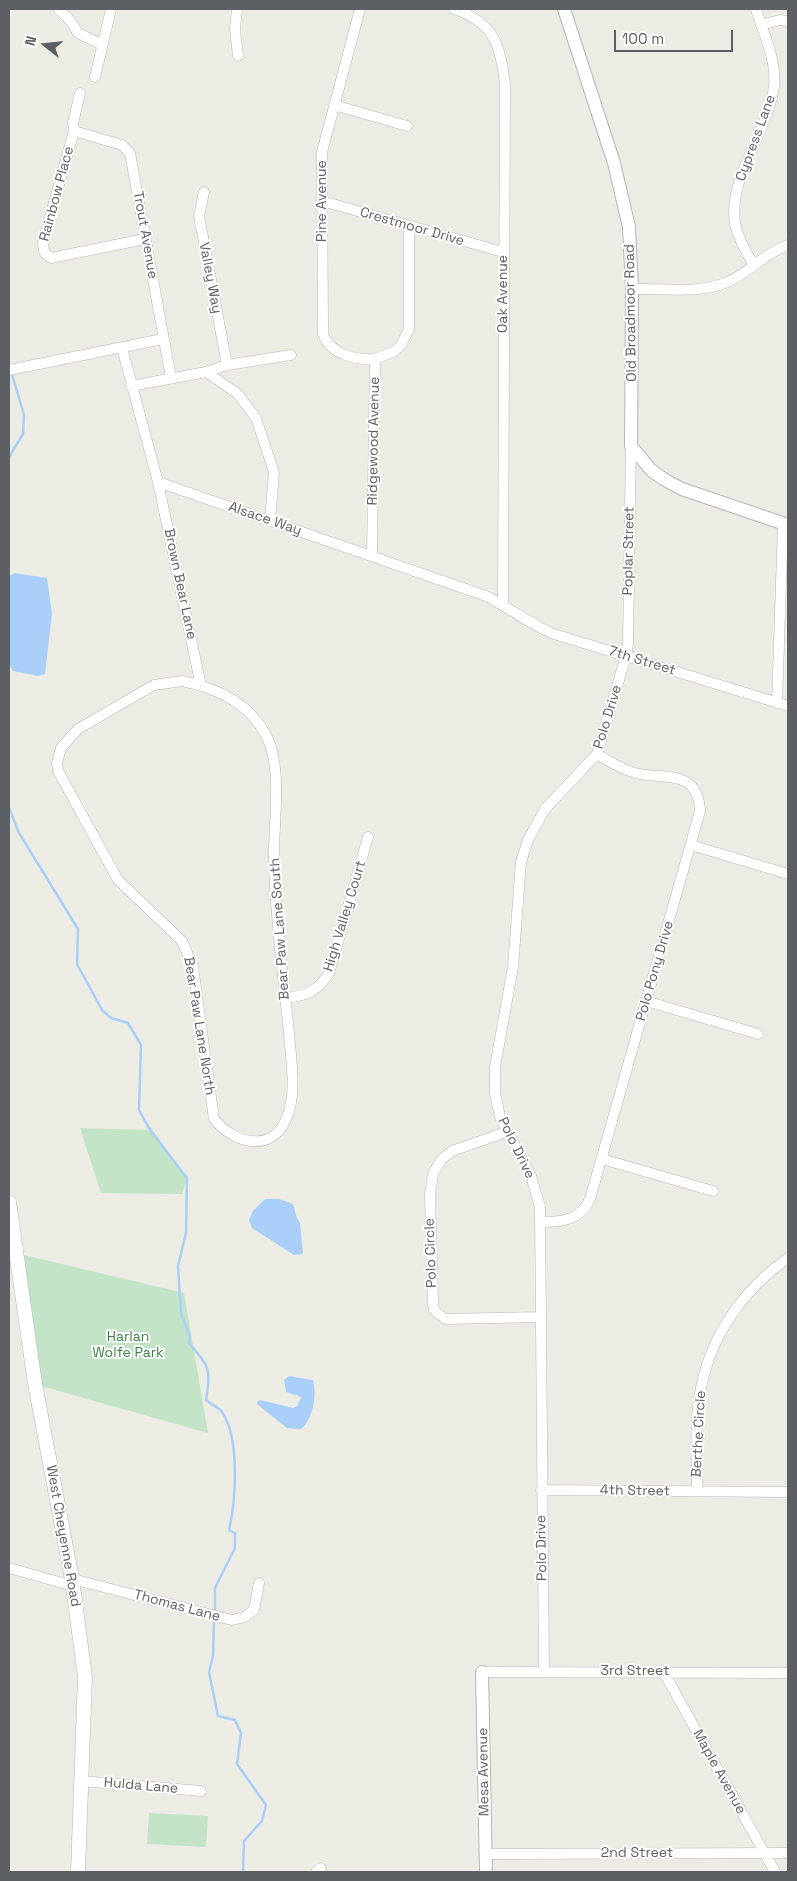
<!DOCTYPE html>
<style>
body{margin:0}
#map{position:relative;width:797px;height:1881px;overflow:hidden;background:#edece4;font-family:"Space Grotesk",sans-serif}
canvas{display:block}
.frame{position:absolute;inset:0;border:10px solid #5c5f64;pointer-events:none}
.north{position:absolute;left:20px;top:20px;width:50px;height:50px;-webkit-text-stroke:4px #fff;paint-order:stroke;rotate:286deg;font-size:14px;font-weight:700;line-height:20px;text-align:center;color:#5c5f64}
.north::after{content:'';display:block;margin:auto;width:18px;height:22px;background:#5c5f64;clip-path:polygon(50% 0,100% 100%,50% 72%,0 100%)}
.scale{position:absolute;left:614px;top:30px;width:119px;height:22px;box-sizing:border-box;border:2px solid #5c5f64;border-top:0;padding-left:6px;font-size:15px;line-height:18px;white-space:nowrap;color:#5c5f64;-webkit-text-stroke:4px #fff;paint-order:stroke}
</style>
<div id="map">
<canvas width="797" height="1881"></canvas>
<div class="frame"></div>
<div class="north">N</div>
<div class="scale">100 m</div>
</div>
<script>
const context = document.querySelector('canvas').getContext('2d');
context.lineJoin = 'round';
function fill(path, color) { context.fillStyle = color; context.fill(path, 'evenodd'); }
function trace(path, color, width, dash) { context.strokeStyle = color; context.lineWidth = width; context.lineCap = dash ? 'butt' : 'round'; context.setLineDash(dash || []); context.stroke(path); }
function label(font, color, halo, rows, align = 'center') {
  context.font = font + ' "Space Grotesk",sans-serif'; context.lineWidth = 4; context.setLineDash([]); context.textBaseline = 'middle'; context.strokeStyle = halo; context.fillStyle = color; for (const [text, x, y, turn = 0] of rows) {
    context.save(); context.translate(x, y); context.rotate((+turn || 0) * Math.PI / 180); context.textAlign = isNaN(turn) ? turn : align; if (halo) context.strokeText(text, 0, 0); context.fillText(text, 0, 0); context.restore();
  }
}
fill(new Path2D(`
 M139,1111L187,1178L182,1194L101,1193L80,1128L150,1130Z
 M24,1255L184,1293L208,1433L41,1386Z
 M149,1813L208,1816L206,1847L147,1844Z`), '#c2e3c5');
fill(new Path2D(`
 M15,573L47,578L52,613L45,674L38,676L13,671L9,665V576Z
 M265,1199H279L293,1204L297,1218L300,1223L303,1254L294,1255L252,1228L249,1220L253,1211Z
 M289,1376L313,1380C317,1395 313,1419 301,1429L287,1428L258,1405L257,1402L260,1400L293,1408L297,1406L301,1397L286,1392L284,1380Z`), '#a9cff8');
trace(new Path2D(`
 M9,457L23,434L24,415L11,371
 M9,808L19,833L78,929L77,964L102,1010L111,1018L128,1023L141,1045L139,1110L150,1130L187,1178L186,1233L178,1266L181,1314L190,1337L189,1343C210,1368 211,1368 206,1400C211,1404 218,1407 222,1412C240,1438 236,1500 229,1530L235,1533V1548L215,1588V1611
 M214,1619L213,1656L209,1672L218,1716L235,1720L241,1733L237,1764L266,1805L262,1821L244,1841L243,1872`), '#a9cff8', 2.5);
const minor = new Path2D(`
 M58,9L69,19L78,33L101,44
 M237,9L235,29L238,56
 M360,9L322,152L323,334C331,355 355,360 375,359
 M454,9C494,22 501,46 505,85L503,604
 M761,25L780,20L788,21
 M95,77L111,9
 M80,93L73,123L74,131L43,242L44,252L51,258L145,239
 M334,105L407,126
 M74,131L122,145L130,153L171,378
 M204,192L199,216L227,365
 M322,201L503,252
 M754,265C747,254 741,243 737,231C722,185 769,132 774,86C777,60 763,33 756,9
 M632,289C661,288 698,294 725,283C749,274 764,253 788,245
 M122,348L158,482L486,596C508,607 528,623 551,633L788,706
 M9,370L163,339
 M206,372L227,365L291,355
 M131,386L206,372L238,394L256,418L274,472L270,521
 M158,482L201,686
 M372,555L375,359L395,351L401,345L409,329V226
 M182,681C218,688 250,703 267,737C283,770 273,824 274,861C275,919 284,977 289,1034C291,1060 297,1092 287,1117C273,1154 234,1144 214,1119L193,967L182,941L118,880L58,771L57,763L61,748L78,729L154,685Z
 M777,703L783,524
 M691,845L788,874
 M285,998C306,996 318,991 329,973L368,837
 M646,1001L758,1034
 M506,1132L452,1151L441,1160L433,1174L430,1195L433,1303L434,1310L445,1319L541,1317
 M602,1159L713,1191
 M541,1222C563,1222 580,1220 590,1199L700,811C698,768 664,780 635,773C621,769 609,761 597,754
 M541,1490L788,1492
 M697,1491C697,1458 694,1421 701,1388C711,1335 744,1289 788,1258
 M9,1568L73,1586
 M72,1579L232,1620L245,1617L254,1610L259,1583
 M663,1671L775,1872
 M482,1672L788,1673
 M544,1672L540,1207L531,1176L500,1117L495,1093V1067L513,967L521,862L528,840L545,809L597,754L626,656L628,644L631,446
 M81,1781L201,1791
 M485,1854L788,1853
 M316,1872L321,1868`);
const tertiary = new Path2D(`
 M564,9L614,163L629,227L632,289L631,446L651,470L665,480L682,489L788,525
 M482,1672L486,1872`);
const secondary = new Path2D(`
 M9,1202L35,1384L72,1579L85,1677L78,1872`);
trace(minor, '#b4b6ba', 11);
trace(tertiary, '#b4b6ba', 14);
trace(secondary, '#b3b6bb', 15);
trace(minor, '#fff', 10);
trace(tertiary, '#fff', 12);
trace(secondary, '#fff', 14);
label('14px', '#5c5f64', '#fff', [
 ["Cypress Lane",756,138,-70],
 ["Rainbow Place",57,194,-75],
 ["Pine Avenue",322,201,-90],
 ["Crestmoor Drive",412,227,16],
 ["Trout Avenue",145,235,80],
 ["Valley Way",210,278,79],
 ["Oak Avenue",503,294,-90],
 ["Old Broadmoor Road",631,313,-91],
 ["Ridgewood Avenue",374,441,-89],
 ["Alsace Way",265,519,19],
 ["Poplar Street",629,551,-89],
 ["Brown Bear Lane",180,584,78],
 ["7th Street",642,661,17],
 ["Polo Drive",608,717,-73],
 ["High Valley Court",345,916,-73],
 ["Bear Paw Lane South",280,929,-94],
 ["Polo Pony Drive",655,971,-74],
 ["Bear Paw Lane North",199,1026,81],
 ["Polo Drive",516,1148,64],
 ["Polo Circle",431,1253,-92],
 ["Berthe Circle",699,1434,-87],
 ["4th Street",635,1491,1],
 ["West Cheyenne Road",63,1536,80],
 ["Polo Drive",542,1548,-91],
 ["Thomas Lane",177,1606,15],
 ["3rd Street",635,1671],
 ["Mesa Avenue",484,1772,-91],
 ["Maple Avenue",719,1772,61],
 ["Hulda Lane",141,1786,5],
 ["2nd Street",637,1853]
]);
label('14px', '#3c8346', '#fff', [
 ["Harlan",128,1337],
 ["Wolfe Park",128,1353]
]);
</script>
